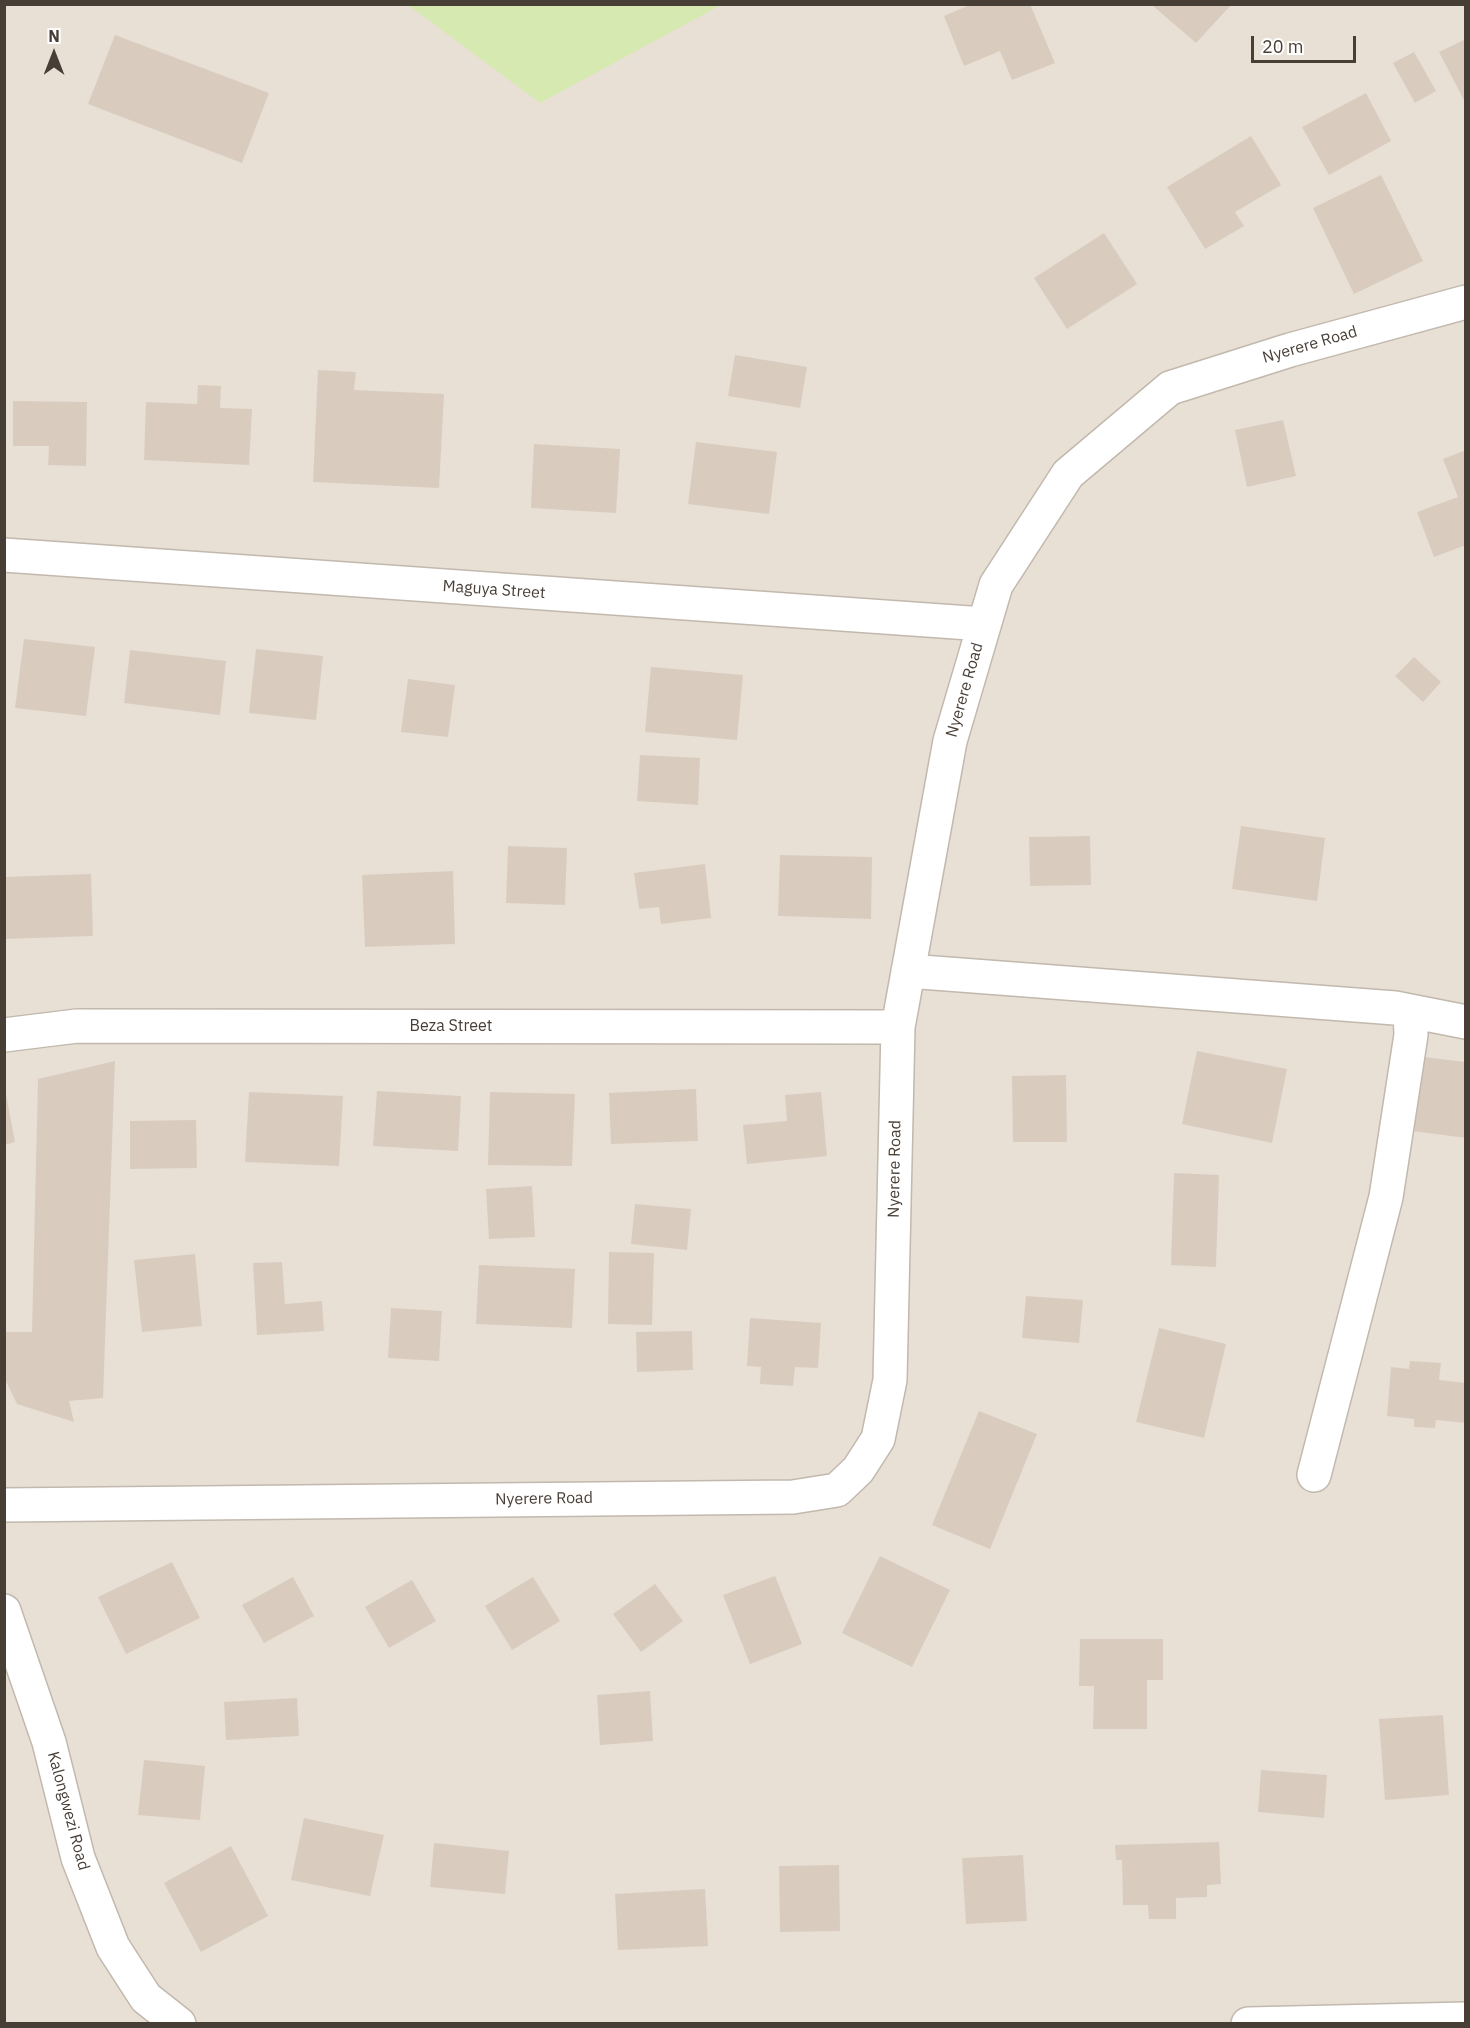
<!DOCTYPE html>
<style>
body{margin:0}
#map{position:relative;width:1470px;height:2028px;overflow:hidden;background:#f4eee7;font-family:"IBM Plex Sans",sans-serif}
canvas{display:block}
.frame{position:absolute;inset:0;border:6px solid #473e36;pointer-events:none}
.north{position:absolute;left:24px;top:24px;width:60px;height:60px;-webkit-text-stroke:4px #fff;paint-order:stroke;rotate:0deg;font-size:16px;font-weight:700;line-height:24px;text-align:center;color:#473e36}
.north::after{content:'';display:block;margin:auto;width:21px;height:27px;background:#473e36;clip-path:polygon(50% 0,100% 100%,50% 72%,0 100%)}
.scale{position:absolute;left:1251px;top:36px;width:105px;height:27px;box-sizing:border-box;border:3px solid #473e36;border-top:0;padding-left:8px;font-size:18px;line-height:21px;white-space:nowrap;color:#473e36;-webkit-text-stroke:4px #fff;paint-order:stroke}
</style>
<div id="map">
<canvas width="1470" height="2028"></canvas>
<div class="frame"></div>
<div class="north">N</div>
<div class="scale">20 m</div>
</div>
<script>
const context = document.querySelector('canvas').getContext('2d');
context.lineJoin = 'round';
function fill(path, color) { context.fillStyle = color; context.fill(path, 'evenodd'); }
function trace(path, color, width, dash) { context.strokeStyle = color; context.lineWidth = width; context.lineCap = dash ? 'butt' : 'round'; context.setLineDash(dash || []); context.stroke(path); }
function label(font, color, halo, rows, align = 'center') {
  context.font = font + ' "IBM Plex Sans",sans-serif'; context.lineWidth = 4.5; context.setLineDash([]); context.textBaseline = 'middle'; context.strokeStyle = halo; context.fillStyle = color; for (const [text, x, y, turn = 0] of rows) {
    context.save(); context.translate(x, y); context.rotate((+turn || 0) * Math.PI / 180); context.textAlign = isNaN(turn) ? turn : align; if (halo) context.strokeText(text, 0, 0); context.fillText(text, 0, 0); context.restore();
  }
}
fill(new Path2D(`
 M5,5H1465V2023H5Z`), '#e8e0d5');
fill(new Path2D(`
 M408,5H721L540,103Z`), '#d6e9b0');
fill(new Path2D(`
 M972,4H1030L1055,63L1012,80L1000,51L964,66L944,16Z
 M1152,5H1231L1196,43Z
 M115,35L269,93L242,163L88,104Z
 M1466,39V104L1439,52Z
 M1414,52L1436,91L1415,103L1393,63Z
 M1366,93L1391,141L1329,175L1302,127Z
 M1251,136L1281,185L1235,212L1244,226L1205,249L1167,187Z
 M1381,175L1423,261L1354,294L1313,208Z
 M1104,233L1137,284L1067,329L1034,278Z
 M735,355L807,367L800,408L728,396Z
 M318,370L356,372L354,390L444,394L439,488L313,482Z
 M198,385L221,386L220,408L252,409L249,465L144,460L146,402L197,404Z
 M13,401L87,402L86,466L48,465L49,446H13Z
 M1283,420L1296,476L1247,487L1235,430Z
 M696,442L777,452L769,514L688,504Z
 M534,444L620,449L616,513L531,508Z
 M1466,450V545L1434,557L1417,512L1458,497L1443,459Z
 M24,639L95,647L86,716L15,708Z
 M256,649L323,656L316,720L249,713Z
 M130,650L226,661L220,715L124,703Z
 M1414,657L1441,682L1423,702L1395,676Z
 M651,667L743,675L737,740L645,732Z
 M408,679L455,685L448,737L401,732Z
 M640,755L700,758L698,805L637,801Z
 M1241,826L1325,838L1317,901L1232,889Z
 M1090,836L1091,885L1030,886L1029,837Z
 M508,846L567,848L565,905L506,903Z
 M780,855L872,857L871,919L778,916Z
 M705,864L711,918L661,924L659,907L639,909L634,873Z
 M453,871L455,944L365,947L362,875Z
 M91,874L93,936L4,939V877Z
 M1197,1051L1287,1069L1272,1143L1182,1124Z
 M1423,1057L1466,1062V1138L1413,1131Z
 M115,1061L103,1398L69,1401L74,1422L17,1404L4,1377V1332H32L38,1079Z
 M1066,1075L1067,1142H1013L1012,1076Z
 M4,1083L15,1142L4,1145Z
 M696,1089L698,1141L611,1144L609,1093Z
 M377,1091L461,1096L458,1151L373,1146Z
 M249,1092L343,1096L339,1166L245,1162Z
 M490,1092L575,1094L572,1166L488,1165Z
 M821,1092L827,1156L747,1164L743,1125L787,1121L785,1095Z
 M196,1120L197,1168L130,1169V1121Z
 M1174,1173L1219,1175L1216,1267L1171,1265Z
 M532,1186L535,1237L489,1239L486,1189Z
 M635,1204L691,1209L687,1250L631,1244Z
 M609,1252L654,1253L652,1325L608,1324Z
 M195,1254L202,1326L142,1332L134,1260Z
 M282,1262L285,1304L322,1301L324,1331L257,1335L253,1263Z
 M479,1265L575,1269L572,1328L476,1324Z
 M1026,1296L1083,1300L1079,1343L1022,1338Z
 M391,1308L442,1311L439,1361L388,1358Z
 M750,1318L821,1323L818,1368L795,1367L793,1386L760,1384L761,1367L747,1366Z
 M1159,1328L1226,1344L1204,1438L1136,1422Z
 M692,1331L693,1370L637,1372L636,1332Z
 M1410,1361L1441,1363L1439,1380L1466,1383V1423L1436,1420L1435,1428L1414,1427V1419L1387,1416L1391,1367L1409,1369Z
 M979,1411L1037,1434L990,1549L932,1525Z
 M880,1556L950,1590L912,1667L842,1633Z
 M172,1562L200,1618L126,1654L98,1597Z
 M775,1576L802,1644L750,1664L723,1595Z
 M293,1577L314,1616L264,1643L242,1605Z
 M533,1577L560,1621L512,1650L485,1606Z
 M412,1580L436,1621L389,1648L365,1607Z
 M655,1584L683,1621L641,1652L613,1614Z
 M1080,1639H1163V1680H1147V1729H1093L1094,1686H1079Z
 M650,1691L653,1741L600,1745L597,1695Z
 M297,1698L299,1736L226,1740L224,1702Z
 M1443,1715L1449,1795L1385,1800L1379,1719Z
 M144,1760L205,1766L200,1820L138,1815Z
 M1261,1770L1327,1775L1324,1818L1258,1812Z
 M304,1818L384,1835L370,1896L291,1880Z
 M1219,1842L1221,1884L1207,1885V1897L1176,1898V1919H1149L1148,1905H1123L1122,1860H1116L1115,1845Z
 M434,1843L509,1851L505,1894L430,1887Z
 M231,1846L268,1916L201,1952L164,1883Z
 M1023,1855L1027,1921L966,1924L962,1858Z
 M839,1865L840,1931L780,1932L779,1866Z
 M705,1889L708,1946L618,1950L615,1894Z`), '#d9ccbf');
const minor = new Path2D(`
 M4,555L984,624
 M908,971L1395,1008L1410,1011L1411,1035L1386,1197L1314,1475
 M1410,1011L1466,1022
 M4,1035L77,1026L898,1027
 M4,1505L793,1497L837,1490L858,1470L878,1439L890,1380L898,1027L950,741L996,585L1068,474L1170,388L1290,350L1466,302`);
const tertiary = new Path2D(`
 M4,1611L49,1742L78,1858L113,1947L146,1998L179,2024
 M1248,2024L1466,2019`);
trace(minor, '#c2b8ad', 36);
trace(tertiary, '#c2b8ad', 36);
trace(minor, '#fff', 33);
trace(tertiary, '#fff', 33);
label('16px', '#473e36', '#fff', [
 ["Nyerere Road",1310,345,-16],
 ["Maguya Street",494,590,4],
 ["Nyerere Road",965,690,-74],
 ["Beza Street",451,1026],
 ["Nyerere Road",895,1169,-89],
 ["Nyerere Road",544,1499,-1],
 ["Kalongwezi Road",68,1811,75]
]);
</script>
